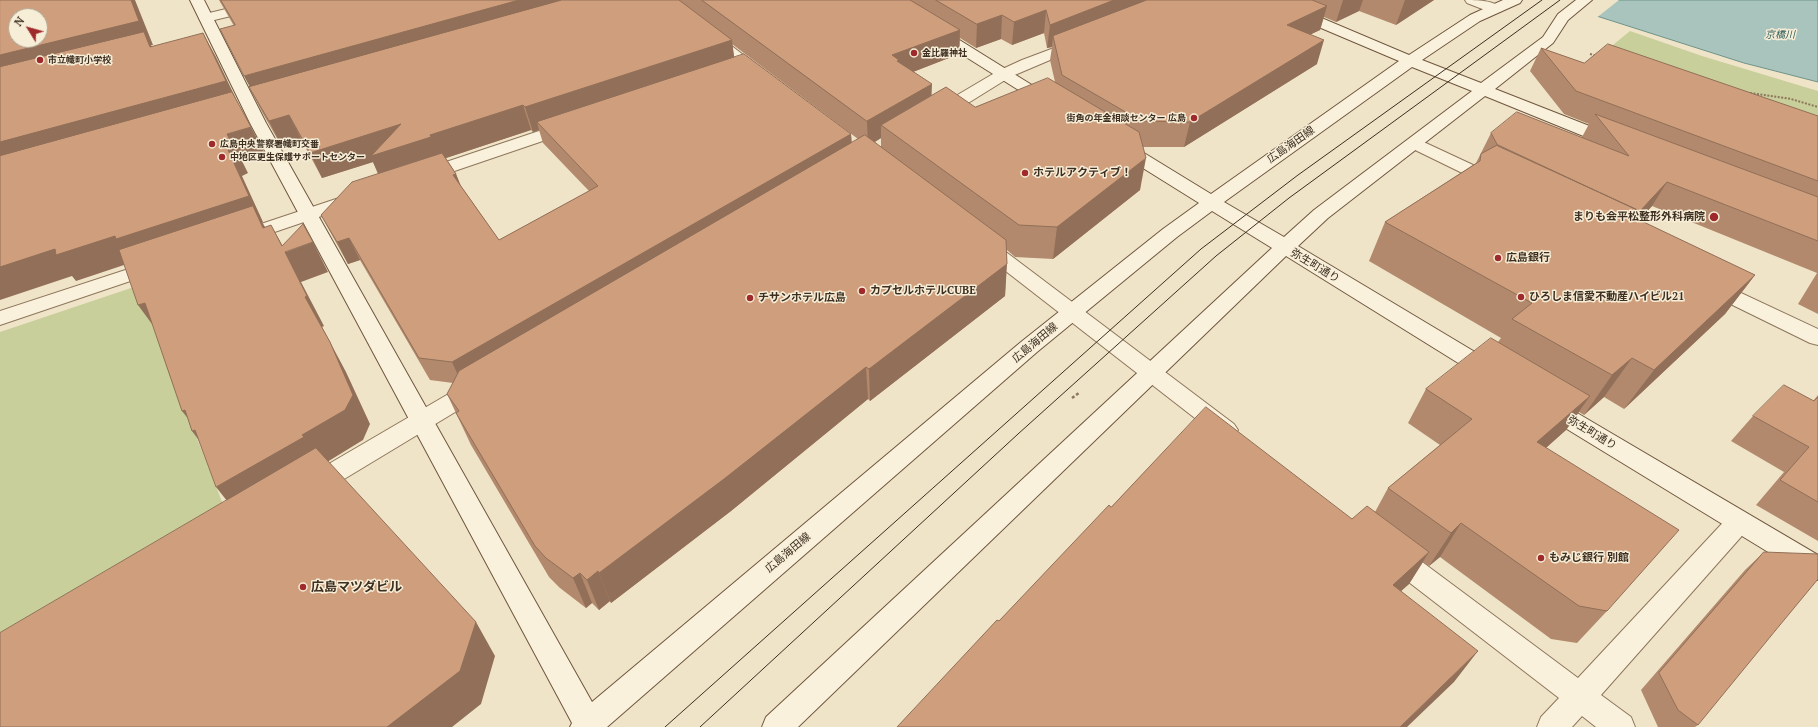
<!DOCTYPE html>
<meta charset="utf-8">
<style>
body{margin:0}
#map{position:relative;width:1818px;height:727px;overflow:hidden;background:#f0e4c8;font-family:"PT Serif",serif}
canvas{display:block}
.north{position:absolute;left:8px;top:8px;width:40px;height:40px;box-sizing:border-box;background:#f7eed8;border:1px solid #ada18e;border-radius:50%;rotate:307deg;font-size:11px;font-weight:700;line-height:16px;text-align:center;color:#3d2e20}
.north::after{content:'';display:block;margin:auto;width:14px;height:18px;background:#9e2a2b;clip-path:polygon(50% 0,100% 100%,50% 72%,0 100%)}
</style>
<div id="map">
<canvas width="1818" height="727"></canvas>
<div class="north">N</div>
</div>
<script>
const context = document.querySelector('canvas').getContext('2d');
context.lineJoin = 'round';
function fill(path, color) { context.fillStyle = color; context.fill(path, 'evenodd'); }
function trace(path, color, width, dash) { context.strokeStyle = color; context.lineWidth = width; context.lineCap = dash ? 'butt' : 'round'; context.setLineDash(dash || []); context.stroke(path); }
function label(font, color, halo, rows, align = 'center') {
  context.font = font + ' "PT Serif","Noto Sans JP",serif'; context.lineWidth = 3; context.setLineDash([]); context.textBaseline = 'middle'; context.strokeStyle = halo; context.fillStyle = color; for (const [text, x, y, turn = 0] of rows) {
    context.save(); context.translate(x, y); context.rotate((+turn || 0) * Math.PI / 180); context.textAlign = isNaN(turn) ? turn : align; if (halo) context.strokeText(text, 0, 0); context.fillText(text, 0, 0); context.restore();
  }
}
fill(new Path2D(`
 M1630,31L1702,56L1818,91V145L1591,63Z
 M137,286L230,522L0,655V332Z`), '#c9cf9b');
const water = new Path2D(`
 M1547,0H1818V82L1744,63Z`);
fill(water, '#a9c4bc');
trace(water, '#6f938a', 1);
fill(new Path2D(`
 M1545,0H1619L1595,19L1546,2Z`), '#f0e4c8');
const street = new Path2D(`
 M263,0H287L285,3L206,22L201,21L199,18L201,15Z
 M656,0H672L768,74L766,77L760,79L754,77Z
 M1465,0C1476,0 1495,0 1502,9L1500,12H1490L1467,3Z
 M1078,39L1083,40L1085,43L1083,46L1010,77L944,118L938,119L932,118L930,114L932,110L998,71L1022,60Z
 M569,121L575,122L577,126L575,130L428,180L422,181L416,180L413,176L416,172Z
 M1415,138L1501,178L1504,182L1501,186L1495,187L1489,186L1409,147L1406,143L1409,139Z
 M357,192L363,194L366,198L363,202L251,240L244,242L237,240L234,236L237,232Z
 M983,238L990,240L1234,424L1238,430L1234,436L1226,439L1218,436L976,248L973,244L976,240Z
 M156,260L163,262L166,266L163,270L0,325V311Z
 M1709,278L1818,329V345L1810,343L1702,290L1699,285L1702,280Z
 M477,380L485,382L488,388L485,394L321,493L312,496L303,493L300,486L303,479L469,382Z
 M1739,512L1748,515L1752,522L1748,529L1601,695L1631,717L1635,727H1596L1582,716L1572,727H1537L1541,717L1559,698L1384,563L1380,555L1384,547L1393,544L1402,547L1578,678L1730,515Z`);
const secondary = new Path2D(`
 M190,0H204L266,123L592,702L1021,342L1163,229L1199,203L1114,150L1111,146L1114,142L1120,141L1126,142L1211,194L1399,61L1262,3L1260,0H1279L1409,55L1470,15L1503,0H1522L1520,3L1480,21L1422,60L1481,83L1543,37L1558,14L1576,0H1592L1568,20L1553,43L1495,89L1620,138L1623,142L1620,146L1614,147L1608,146L1485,96L1328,218L1298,246L1500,367L1503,373L1500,379L1492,381L1484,379L1286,256L798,727H762L766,717L1272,248L1212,211L1177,237L1037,352L607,727H570L572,723L250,123ZM1412,67L1472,91L1314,210L1284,237L1224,202Z
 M878,0H895L1056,100L1058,103L1056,106L1050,108L1044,106L880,3Z
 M1547,398L1555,400L1818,555V580L1809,577L1539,412L1536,406L1539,400Z`);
trace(street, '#8d765c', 2);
trace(secondary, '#6f573f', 2);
trace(new Path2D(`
 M1590,54L1598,56
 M1750,93L1791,99L1818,107`), '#8d765c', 2, [2, 1.5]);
trace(new Path2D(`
 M1072,398L1079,393`), '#8d765c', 2.5, [3, 2]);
fill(street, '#faf1dc');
fill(secondary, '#faf1dc');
trace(new Path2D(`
 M665,727L1201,249L1298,175L1542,0
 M700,727L1018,434L1216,256L1289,198L1560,0`), '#3d2e20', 1);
fill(new Path2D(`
 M219,0H1434L1396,25L1359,11L1336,22L1324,17L1320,30L1311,34L1317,64L1184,147H1143L1140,190L1053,259L1015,257L1007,250L1005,296L870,401L868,399L731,511L611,603L610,601L599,610L592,603L586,608L560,588L549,577L471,445L447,394L453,383L430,380L360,260L348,264L333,237L321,215L378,174L373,162L322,178L302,141L282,147L262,112L249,87H250L234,26ZM1044,33L1047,48L1052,47L1050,60L1055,82L975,107L932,96L913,72L959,54L960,38L976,48L1001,39L1012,45ZM732,44L858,139L852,143L851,134L734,57ZM531,130L533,132L539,130L543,143L589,191L499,240L461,186L456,174L446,158ZM881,138V148L875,142Z
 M1541,48L1584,63L1818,116V314L1798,304L1817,273L1652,206L1639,220L1755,275L1725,314L1624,409L1604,397L1584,415L1579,412L1566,430L1546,448L1607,611L1577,643L1551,639L1440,557L1429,566L1423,562L1409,584L1401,591L1454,682L999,621L1111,507L1352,519L1375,512L1388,488L1440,445L1408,423L1426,389L1498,342L1501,338L1369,261L1385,222L1476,163L1491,133L1582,137L1589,124L1564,114L1530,71Z
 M1818,395V541L1756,505L1784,472L1731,441L1753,416L1813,401Z
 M1764,552L1698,725L1695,727H1658L1641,690L1745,570Z`), '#b2896c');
fill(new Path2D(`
 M131,0H135L153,45H151L157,55L0,83V55Z
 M519,0H608L257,100L244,76Z
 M1114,0H1169L1053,36L1052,47L1047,48L1050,25Z
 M1343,0H1363L1359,11L1336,22Z
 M1405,0H1434L1396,25Z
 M1327,6L1320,30L1280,49L1287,25Z
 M1046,10L1044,33L1012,45L1014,22Z
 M1002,15L1001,39L976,48L977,24Z
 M960,30L959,54L900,77L892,55Z
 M203,33L216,57L239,105L0,172V142Z
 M732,40L735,64L537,122L539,130L533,132L525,107Z
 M1324,40L1317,64L1184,147L1190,122Z
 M932,84L931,109L881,125V138L868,146L867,121Z
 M523,105L531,130L440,160L382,182L373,162L322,178L310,153L401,124L430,135Z
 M289,115L302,141L282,147L269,121Z
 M251,127L264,152L241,159L248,173L242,176L263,222H262L270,235L133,262L76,281L72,276L0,300V267L227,134Z
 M851,134L852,155L462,384L452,362Z
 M1146,158L1140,190L1053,259L1057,227Z
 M456,174L464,195L453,175Z
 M1667,182L1652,206L1625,236L1640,211Z
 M271,225L286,252L313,242L328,272L301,282L324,326L322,327L346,372L370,424L363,440L239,516L216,487L302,435L305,297Z
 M349,238L360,260L348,264L337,242Z
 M1007,264L1005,296L870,401L869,369Z
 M1755,275L1725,314L1624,409L1654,370Z
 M145,303L160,335L138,305Z
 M1632,358L1604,397L1584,415L1612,375Z
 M866,367L868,399L731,511L611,603L599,573Z
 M1590,396L1566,430L1514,476L1537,442Z
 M185,410L205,440L182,411Z
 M195,430L214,461L192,431Z
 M1461,523L1440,557L1429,566L1451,533Z
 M1429,552L1409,584L1373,616L1393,585Z
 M598,571L610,601L599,610L587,580Z
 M580,573L592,603L586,608L573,578Z
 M476,622L495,656L481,704L452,727H387Z
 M1478,651L1454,682L1407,727H1400Z`), '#916f58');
const building = new Path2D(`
 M0,0H131L139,21L0,55ZM16,16H40V40H16Z
 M221,0H519L244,76L220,29L235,25Z
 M562,0H679L732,40L525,107L523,105L430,135L431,137L371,156L401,124L310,153L289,115L269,121L249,87Z
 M702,0H910L960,30L892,55L899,60L897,61L932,84L867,121Z
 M936,0H1114L1050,25L1046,10L1014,22L1002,15L977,24Z
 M1147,0H1312L1327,6L1287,25L1324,40L1190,122L1141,121L1062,75L1053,36Z
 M144,32L150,47L203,33L226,81L0,142V67Z
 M1608,44L1818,116V181L1576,91L1541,48L1584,63Z
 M744,54L851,134L452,362L419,358L349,238L337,242L321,215L352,182L442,153L456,174L453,175L499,240L598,186L537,122Z
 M1048,78L1139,132L1146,158L1057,227L1019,225L881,125L946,87L975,107Z
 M232,92L251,127L227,134L234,148L228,150L249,196L116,239L115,236L56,255L55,249L0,267V156Z
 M1517,112L1629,156L1595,114L1818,197V241L1667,182L1640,211L1498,146L1491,133Z
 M865,135L1006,240L1007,264L869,369L866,367L724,479L599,573L598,571L587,580L580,573L573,578L546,558L535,546L456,413L459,411L447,394L459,371Z
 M1498,145L1637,210L1631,216L1755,275L1654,370L1632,358L1612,375L1512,319L1532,303L1385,222L1480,161L1481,154Z
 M253,206L263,228L271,225L282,246L303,224L313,242L285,252L307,296L305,297L330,342L353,395L345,410L302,435L304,437L216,487L195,430L192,431L185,410L182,411L145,303L138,305L119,250Z
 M1491,338L1590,396L1537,442L1679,530L1607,611L1579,606L1461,523L1451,533L1388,488L1472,419L1426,389Z
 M1784,385L1814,401L1818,397V502L1780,480L1809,447L1753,416Z
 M1206,407L1352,519L1367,506L1429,552L1393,585L1478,651L1400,727H897L997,620L999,621L1109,505L1111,507Z
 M316,448L476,622L460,671L387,727H0V633Z
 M1764,552L1818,554V579L1775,631L1698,725L1678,710L1659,673Z`);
fill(building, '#cf9f7d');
trace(building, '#916f58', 1);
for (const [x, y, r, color] of [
 [914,53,4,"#9e2a2b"],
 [40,60,4,"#9e2a2b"],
 [1194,118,4,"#9e2a2b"],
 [212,144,4,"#9e2a2b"],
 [222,157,4,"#9e2a2b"],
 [1025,173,4,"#9e2a2b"],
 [1714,217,5,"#9e2a2b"],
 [1498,258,4,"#9e2a2b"],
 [862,291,4,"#9e2a2b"],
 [1521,297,4,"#9e2a2b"],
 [750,298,4,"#9e2a2b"],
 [1541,558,4,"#9e2a2b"],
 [303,587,4,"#9e2a2b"]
]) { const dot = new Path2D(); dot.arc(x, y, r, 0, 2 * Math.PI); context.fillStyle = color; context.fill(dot); trace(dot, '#f7eed8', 1.5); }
label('bold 9px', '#3d2e20', '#f7eed8', [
 ["金比羅神社",922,53],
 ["市立幟町小学校",48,60],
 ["街角の年金相談センター 広島",1186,118,"right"],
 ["広島中央警察署幟町交番",220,144],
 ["中地区更生保護サポートセンター",230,157]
], 'left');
label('italic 10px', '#2f5d5a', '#f7eed8', [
 ["京橋川",1780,35]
]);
label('11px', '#3d2e20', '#f7eed8', [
 ["広島海田線",1291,145,-35],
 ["弥生町通り",1315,266,31],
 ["広島海田線",1035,343,-40],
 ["弥生町通り",1592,433,31],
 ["広島海田線",788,553,-40]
]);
label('bold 11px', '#3d2e20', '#f7eed8', [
 ["ホテルアクティブ！",1033,173],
 ["まりも会平松整形外科病院",1705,217,"right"],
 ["広島銀行",1506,258],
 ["カプセルホテルCUBE",870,291],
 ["ひろしま信愛不動産ハイビル21",1529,297],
 ["チサンホテル広島",758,298],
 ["もみじ銀行 別館",1549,558]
], 'left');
label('bold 13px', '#3d2e20', '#f7eed8', [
 ["広島マツダビル",311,587]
], 'left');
</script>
